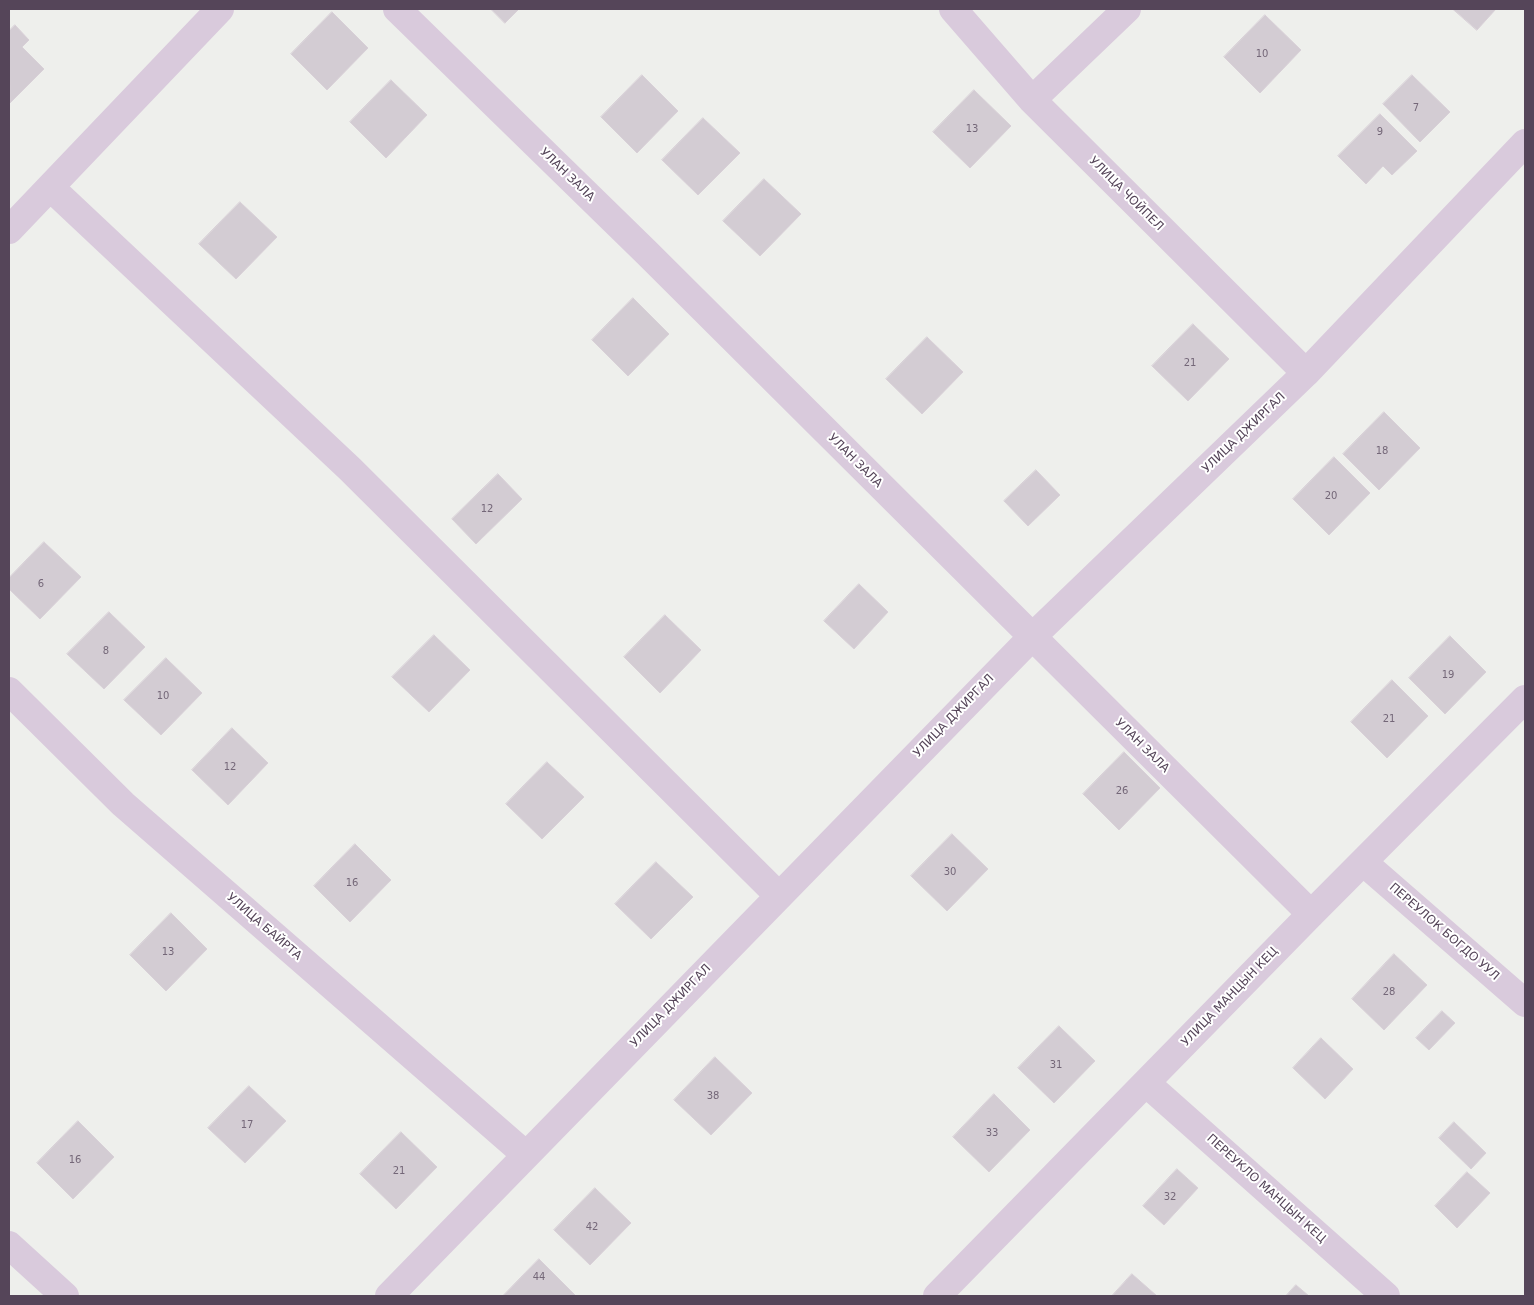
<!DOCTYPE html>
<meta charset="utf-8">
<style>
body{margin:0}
#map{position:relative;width:1534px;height:1305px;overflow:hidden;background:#eeefec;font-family:"DejaVu Sans",sans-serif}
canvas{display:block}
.frame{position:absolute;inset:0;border:10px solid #554559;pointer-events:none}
</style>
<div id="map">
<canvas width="1534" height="1305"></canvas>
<div class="frame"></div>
</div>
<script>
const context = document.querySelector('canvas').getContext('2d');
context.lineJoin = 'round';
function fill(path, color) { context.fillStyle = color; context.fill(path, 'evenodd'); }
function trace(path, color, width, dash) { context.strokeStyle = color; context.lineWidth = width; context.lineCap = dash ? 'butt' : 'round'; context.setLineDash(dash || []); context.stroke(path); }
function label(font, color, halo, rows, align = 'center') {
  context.font = font + ' "DejaVu Sans",sans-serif'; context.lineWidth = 4; context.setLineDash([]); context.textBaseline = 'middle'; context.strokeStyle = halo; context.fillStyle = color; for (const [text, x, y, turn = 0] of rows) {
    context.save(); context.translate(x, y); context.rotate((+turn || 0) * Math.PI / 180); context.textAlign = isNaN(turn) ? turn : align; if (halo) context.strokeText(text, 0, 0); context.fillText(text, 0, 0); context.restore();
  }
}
const building = new Path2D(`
 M491,9H519L505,23Z
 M1453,9H1496L1477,30Z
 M332,12L368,48L327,90L291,54Z
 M1265,15L1301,50L1260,93L1224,57Z
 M15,25L29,40L22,47L44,69L10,103L9,31Z
 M642,75L678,111L637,153L601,117Z
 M1412,75L1450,112L1420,142L1383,104Z
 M391,80L427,115L386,158L350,122Z
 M974,90L1011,126L970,168L933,132Z
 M1380,114L1417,151L1392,175L1383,166L1366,184L1338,156Z
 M703,118L740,153L698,195L662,160Z
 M764,179L801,214L760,256L723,221Z
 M240,202L277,237L236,279L199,244Z
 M633,298L669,334L628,376L592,340Z
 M1193,324L1229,359L1188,401L1152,366Z
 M927,337L963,372L922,414L886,379Z
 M1384,412L1420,448L1379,490L1343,454Z
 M1334,457L1370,493L1329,535L1293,499Z
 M1036,470L1060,495L1028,526L1004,501Z
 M498,474L522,499L476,544L452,519Z
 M44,542L81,577L40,619L9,589V578Z
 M859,584L888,612L854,649L824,621Z
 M109,612L145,647L104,689L67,654Z
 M665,615L701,650L660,693L624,657Z
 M434,635L470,670L429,712L392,677Z
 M1450,636L1486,672L1445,714L1409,678Z
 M166,658L202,693L161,735L124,700Z
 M1392,680L1428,716L1387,758L1351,722Z
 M232,728L268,763L228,805L192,770Z
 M1124,752L1160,788L1119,830L1083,794Z
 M547,762L584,797L542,839L506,804Z
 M952,834L988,869L947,911L911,876Z
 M355,844L391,880L350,922L314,886Z
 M656,862L693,897L651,939L615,904Z
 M171,913L207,949L166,991L130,955Z
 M1394,954L1427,985L1384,1030L1352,999Z
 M1442,1011L1455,1023L1429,1050L1416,1038Z
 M1059,1026L1095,1061L1054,1103L1018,1068Z
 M1321,1038L1353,1069L1325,1099L1293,1068Z
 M715,1057L752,1093L711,1135L674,1100Z
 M249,1086L286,1121L245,1163L208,1128Z
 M994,1094L1030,1130L989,1172L953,1137Z
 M78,1121L114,1157L73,1199L37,1163Z
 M1454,1122L1486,1153L1471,1169L1439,1138Z
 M401,1132L437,1167L396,1209L360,1174Z
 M1177,1169L1198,1188L1164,1225L1143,1206Z
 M1467,1172L1490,1193L1457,1228L1435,1206Z
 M595,1188L631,1223L590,1265L554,1230Z
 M539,1259L575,1295L573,1296H503Z
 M1132,1274L1157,1296H1112Z
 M1296,1285L1309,1296H1286Z`);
fill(building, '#d3ccd3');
trace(building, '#d8d0d7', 1);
trace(new Path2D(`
 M397,9L646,252L1311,914
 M953,9L1032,100L1306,373
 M1032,100L1127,9
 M50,187L350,469L779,896
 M9,230L220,9
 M9,691L123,804L526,1155
 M1363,862L1525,1003
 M1146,1083L1386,1296
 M9,1245L65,1296
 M389,1296L1032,637L1306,373L1525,143
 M937,1296L1311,914L1525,699`), '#d9cadc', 28);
label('10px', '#746778', null, [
 ["10",1262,54],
 ["7",1416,108],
 ["13",972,129],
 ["9",1380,132],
 ["21",1190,363],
 ["18",1382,451],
 ["20",1331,496],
 ["12",487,509],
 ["6",41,584],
 ["8",106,651],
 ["19",1448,675],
 ["10",163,696],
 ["21",1389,719],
 ["12",230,767],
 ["26",1122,791],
 ["30",950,872],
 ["16",352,883],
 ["13",168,952],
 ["28",1389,992],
 ["31",1056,1065],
 ["38",713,1096],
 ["17",247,1125],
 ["33",992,1133],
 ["16",75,1160],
 ["21",399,1171],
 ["32",1170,1197],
 ["42",592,1227],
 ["44",539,1277]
]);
label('12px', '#554559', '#fff', [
 ["УЛАН ЗАЛА",567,175,44],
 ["УЛИЦА ЧОЙПЕЛ",1126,194,45],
 ["УЛИЦА ДЖИРГАЛ",1244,433,-44],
 ["УЛАН ЗАЛА",855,461,45],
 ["УЛИЦА ДЖИРГАЛ",954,716,-46],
 ["УЛАН ЗАЛА",1142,746,45],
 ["УЛИЦА БАЙРТА",264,927,41],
 ["ПЕРЕУЛОК БОГДО УУЛ",1444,932,41],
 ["УЛИЦА МАНЦЫН КЕЦ",1230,997,-46],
 ["УЛИЦА ДЖИРГАЛ",671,1006,-46],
 ["ПЕРЕУКЛО МАНЦЫН КЕЦ",1266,1189,42]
]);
</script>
